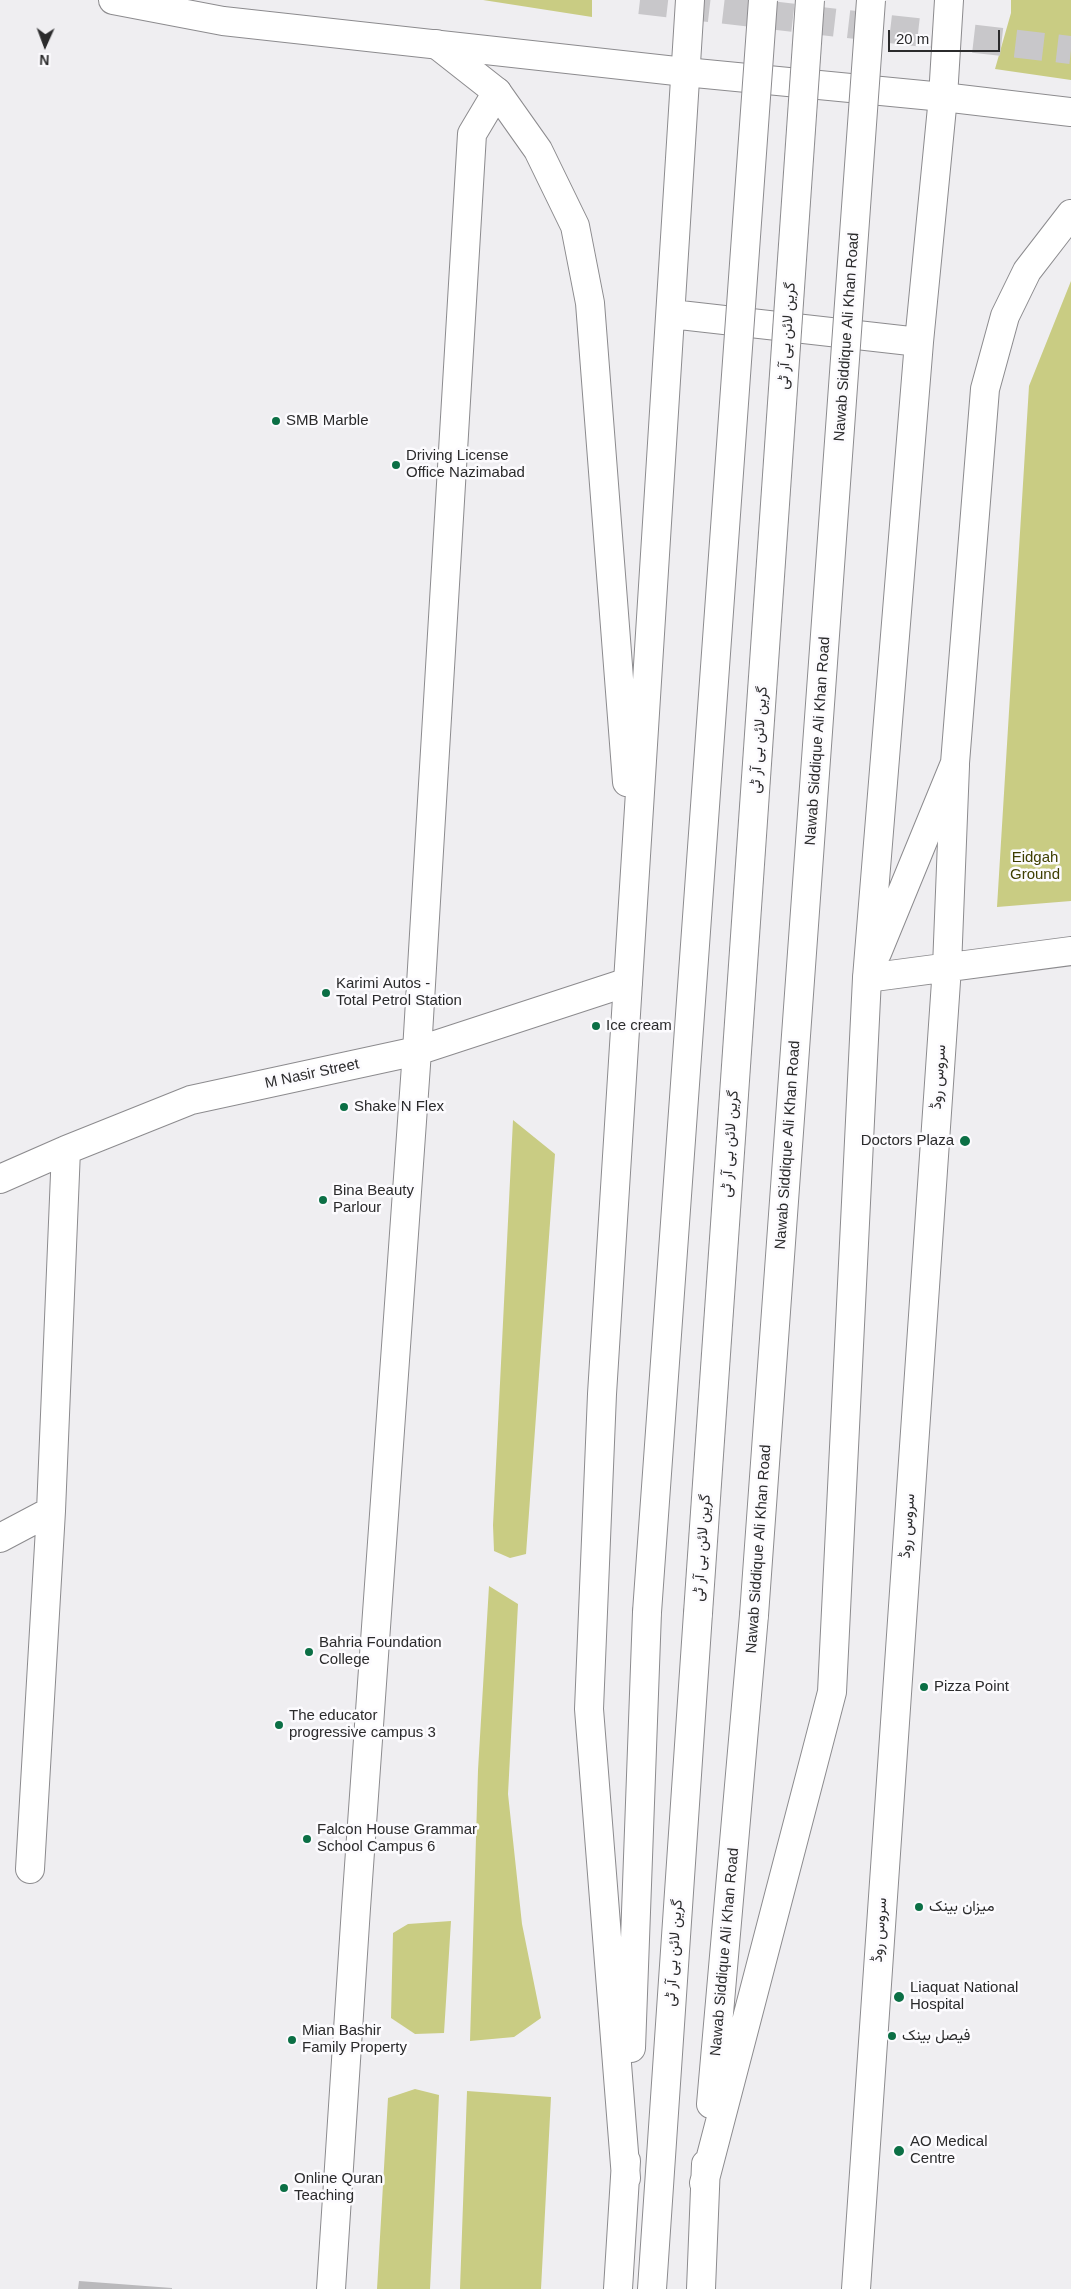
<!DOCTYPE html>
<meta charset="utf-8">
<style>
body{margin:0}
#map{position:relative;width:1071px;height:2289px;overflow:hidden;background:#efeef1;font-family:Arial,sans-serif}
canvas{display:block}
.north{position:absolute;left:20px;top:20px;width:50px;height:50px;-webkit-text-stroke:4px #fcfbfe;paint-order:stroke;rotate:182deg;font-size:14px;font-weight:700;line-height:20px;text-align:center;color:#2b2b2c}
.north::after{content:'';display:block;margin:auto;width:18px;height:22px;background:#2b2b2c;clip-path:polygon(50% 0,100% 100%,50% 72%,0 100%)}
.scale{position:absolute;left:888px;top:30px;width:112px;height:22px;box-sizing:border-box;border:2px solid #2b2b2c;border-top:0;padding-left:6px;font-size:15px;line-height:18px;white-space:nowrap;color:#2b2b2c;-webkit-text-stroke:4px #fcfbfe;paint-order:stroke}
</style>
<div id="map">
<canvas width="1071" height="2289"></canvas>
<div class="north">N</div>
<div class="scale">20 m</div>
</div>
<script>
const context = document.querySelector('canvas').getContext('2d');
context.lineJoin = 'round';
function fill(path, color) { context.fillStyle = color; context.fill(path, 'evenodd'); }
function trace(path, color, width, dash) { context.strokeStyle = color; context.lineWidth = width; context.lineCap = dash ? 'butt' : 'round'; context.setLineDash(dash || []); context.stroke(path); }
function label(font, color, halo, rows, align = 'center') {
  context.font = font + ' Arial,Vazirmatn,sans-serif'; context.lineWidth = 5; context.setLineDash([]); context.textBaseline = 'middle'; context.strokeStyle = halo; context.fillStyle = color; for (const [text, x, y, turn = 0] of rows) {
    context.save(); context.translate(x, y); context.rotate((+turn || 0) * Math.PI / 180); context.textAlign = isNaN(turn) ? turn : align; if (halo) context.strokeText(text, 0, 0); context.fillText(text, 0, 0); context.restore();
  }
}
fill(new Path2D(`
 M483,0H592V17Z
 M1011,0H1071V80L995,69L1011,13Z
 M1071,281V901L997,907L1029,386Z
 M513,1120L555,1154L526,1554L510,1558L494,1551L493,1525Z
 M489,1586L518,1604L508,1794L522,1924L541,2018L514,2037L470,2041L478,1770Z
 M451,1921L444,2033L415,2034L391,2018L393,1933L408,1924Z
 M415,2089L439,2095L430,2289H377L388,2098Z
 M467,2091L551,2097L541,2289H460Z`), '#c9cc83');
fill(new Path2D(`
 M79,2281L172,2288V2289H78Z`), '#bab9bc');
trace(new Path2D(`
 M640,0L1071,50`), '#c8c7ca', 28, [28, 14]);
const minor = new Path2D(`
 M867,978L1071,951
 M0,1179L66,1150L191,1100L417,1051L628,982
 M0,1538L51,1511
 M30,1869L51,1511L66,1150
 M331,2289L356,1908L417,1051L472,134L497,92
 M652,2289L698,1613
 M856,2289L947,967L955,766`);
const major = new Path2D(`
 M436,44L497,92L538,150L575,226L590,303L627,782
 M671,314L919,342
 M877,953L955,763L985,389L1005,316L1027,271L1071,214
 M631,2048L647,1612
 M711,2104L754,1615
 M626,2178L589,1709L602,1394L690,0
 M704,2183L832,1692L867,978L919,342L943,97L949,0
 M618,2289L626,2161
 M701,2289L706,2164`);
const highway = new Path2D(`
 M113,0L223,21L685,72L943,97L1071,112`);
trace(minor, '#8c8b8e', 30);
trace(major, '#8c8b8e', 30);
trace(highway, '#8c8b8e', 30);
trace(minor, '#fff', 28);
trace(major, '#fff', 28);
trace(highway, '#fff', 28);
const minorBridge = new Path2D(`
 M698,1613L810,0`);
const majorBridge = new Path2D(`
 M647,1612L763,0
 M754,1615L871,0`);
trace(minorBridge, '#8c8b8e', 30, []);
trace(majorBridge, '#8c8b8e', 30, []);
trace(minorBridge, '#fff', 28);
trace(majorBridge, '#fff', 28);
for (const [x, y, r, color] of [
 [276,421,5,"#0b6f45"],
 [396,465,5,"#0b6f45"],
 [326,993,5,"#0b6f45"],
 [596,1026,5,"#0b6f45"],
 [344,1107,5,"#0b6f45"],
 [965,1141,6,"#0b6f45"],
 [323,1200,5,"#0b6f45"],
 [309,1652,5,"#0b6f45"],
 [924,1687,5,"#0b6f45"],
 [279,1725,5,"#0b6f45"],
 [307,1839,5,"#0b6f45"],
 [919,1907,5,"#0b6f45"],
 [899,1997,6,"#0b6f45"],
 [892,2036,5,"#0b6f45"],
 [292,2040,5,"#0b6f45"],
 [899,2151,6,"#0b6f45"],
 [284,2188,5,"#0b6f45"]
]) { const dot = new Path2D(); dot.arc(x, y, r, 0, 2 * Math.PI); context.fillStyle = color; context.fill(dot); trace(dot, '#fcfbfe', 2); }
label('15px', '#2b2b2c', '#fcfbfe', [
 ["گرین لائن بی آر ٹی",787,336,-86],
 ["Nawab Siddique Ali Khan Road",847,337,-86],
 ["گرین لائن بی آر ٹی",759,740,-86],
 ["Nawab Siddique Ali Khan Road",818,741,-86],
 ["M Nasir Street",312,1074,-12],
 ["سروس روڈ",939,1077,-86],
 ["گرین لائن بی آر ٹی",730,1144,-86],
 ["Nawab Siddique Ali Khan Road",788,1145,-86],
 ["سروس روڈ",908,1526,-86],
 ["گرین لائن بی آر ٹی",702,1548,-86],
 ["Nawab Siddique Ali Khan Road",759,1549,-86],
 ["سروس روڈ",880,1930,-86],
 ["Nawab Siddique Ali Khan Road",725,1952,-85],
 ["گرین لائن بی آر ٹی",674,1953,-86]
]);
label('15px', '#2b2b2c', '#fcfbfe', [
 ["SMB Marble",286,421],
 ["Driving License",406,456],
 ["Office Nazimabad",406,473],
 ["Karimi Autos -",336,984],
 ["Total Petrol Station",336,1001],
 ["Ice cream",606,1026],
 ["Shake N Flex",354,1107],
 ["Doctors Plaza",954,1141,"right"],
 ["Bina Beauty",333,1191],
 ["Parlour",333,1208],
 ["Bahria Foundation",319,1643],
 ["College",319,1660],
 ["Pizza Point",934,1687],
 ["The educator",289,1716],
 ["progressive campus 3",289,1733],
 ["Falcon House Grammar",317,1830],
 ["School Campus 6",317,1847],
 ["میزان بینک",929,1907],
 ["Liaquat National",910,1988],
 ["Hospital",910,2005],
 ["Mian Bashir",302,2031],
 ["Family Property",302,2048],
 ["فیصل بینک",902,2036],
 ["AO Medical",910,2142],
 ["Centre",910,2159],
 ["Online Quran",294,2179],
 ["Teaching",294,2196]
], 'left');
label('15px', '#3e3e00', '#fcfbfe', [
 ["Eidgah",1035,858],
 ["Ground",1035,875]
]);
</script>
